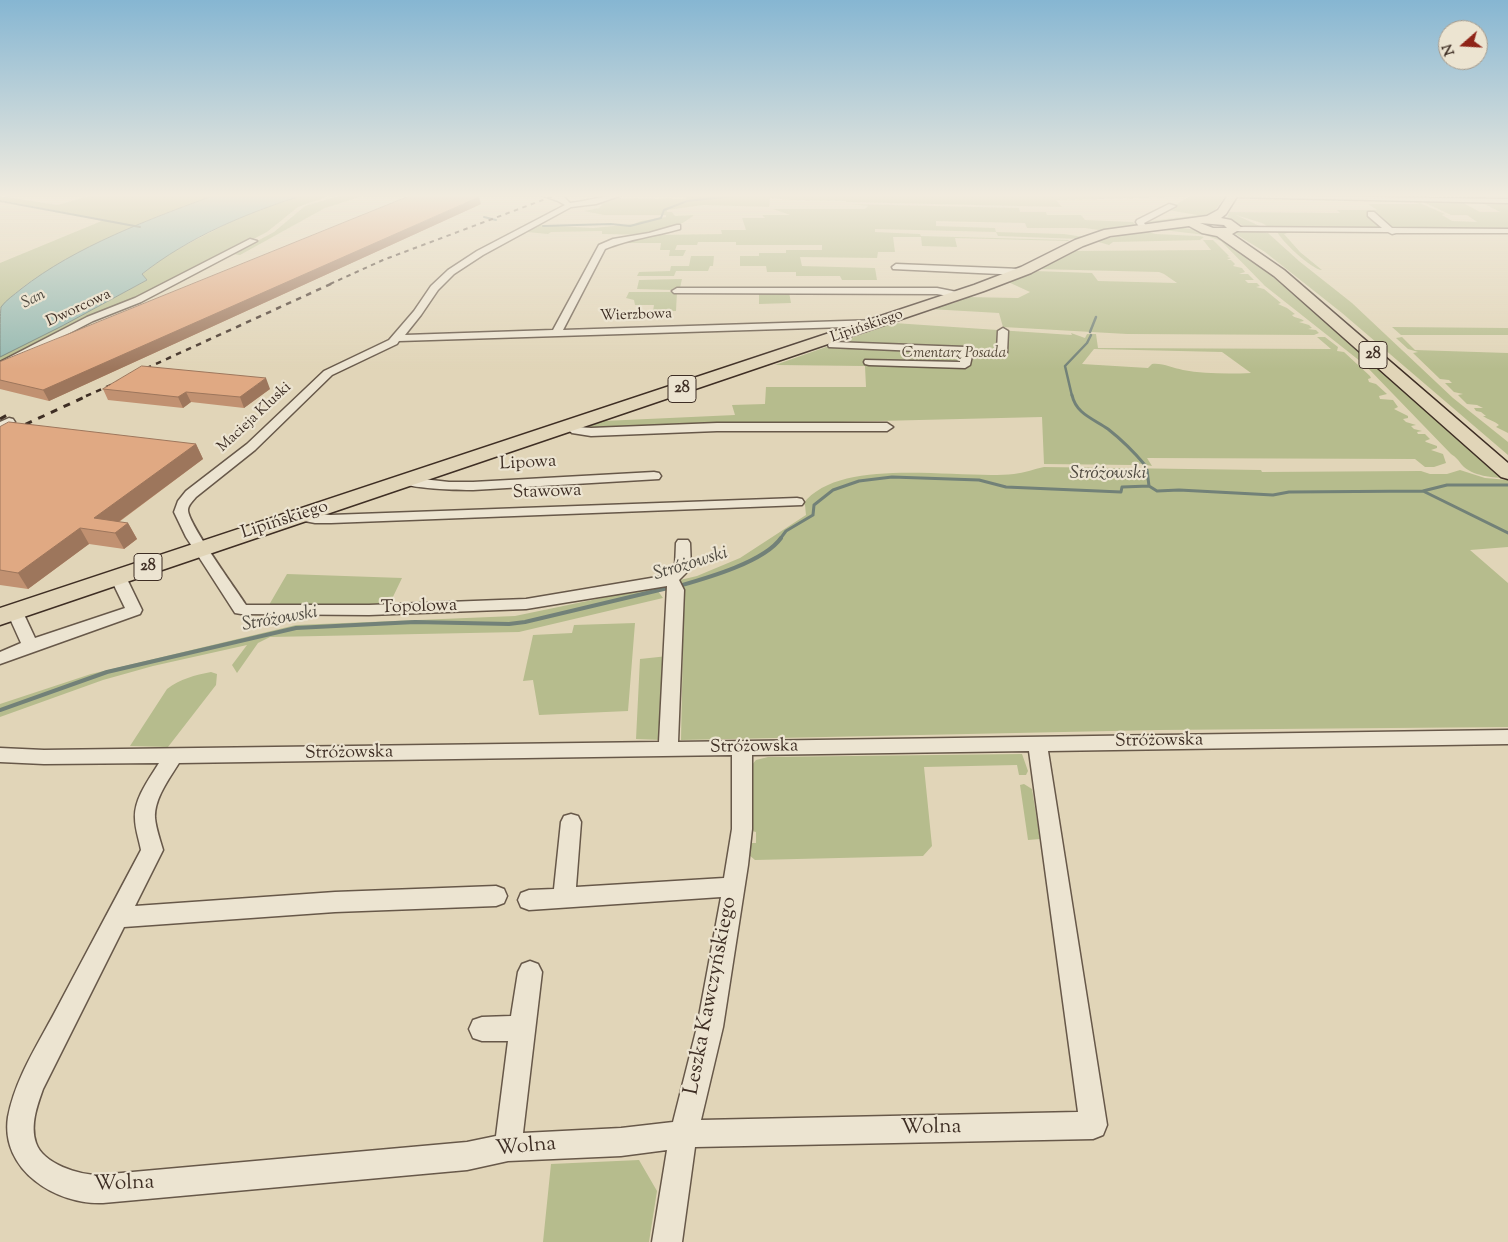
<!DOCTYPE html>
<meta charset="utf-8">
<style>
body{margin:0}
#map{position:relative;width:1508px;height:1242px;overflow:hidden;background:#e1d5b8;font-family:"Sorts Mill Goudy",serif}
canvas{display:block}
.north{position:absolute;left:1438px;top:20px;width:50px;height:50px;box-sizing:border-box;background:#ece4d1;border:1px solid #a69b8c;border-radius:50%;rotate:251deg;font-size:14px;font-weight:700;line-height:20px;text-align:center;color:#3e2e24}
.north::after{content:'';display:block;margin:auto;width:18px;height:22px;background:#8f2418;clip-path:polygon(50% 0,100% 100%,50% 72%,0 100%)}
</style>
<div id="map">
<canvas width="1508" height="1242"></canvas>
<div class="north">N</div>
</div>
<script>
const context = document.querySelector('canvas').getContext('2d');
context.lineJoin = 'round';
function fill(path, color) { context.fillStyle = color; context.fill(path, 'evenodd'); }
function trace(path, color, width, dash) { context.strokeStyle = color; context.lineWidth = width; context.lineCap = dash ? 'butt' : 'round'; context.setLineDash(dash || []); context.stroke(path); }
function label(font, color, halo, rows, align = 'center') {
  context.font = font + ' "Sorts Mill Goudy",serif'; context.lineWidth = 4.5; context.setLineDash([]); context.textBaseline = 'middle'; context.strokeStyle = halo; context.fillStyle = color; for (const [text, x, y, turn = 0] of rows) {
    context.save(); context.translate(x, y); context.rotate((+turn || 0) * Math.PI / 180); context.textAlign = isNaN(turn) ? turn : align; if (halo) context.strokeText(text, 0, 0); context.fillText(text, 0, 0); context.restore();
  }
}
fill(new Path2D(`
 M92,195H215C163,214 113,234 64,261C41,274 17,288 0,309V263L104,220L0,200V196L58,205Z
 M304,195H332L298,207L267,232L0,368V357L62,326L147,280L141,275L168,254L244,215Z
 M341,195H366L325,208L240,255L233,254L274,232L305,206Z
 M686,195H1183L1184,197L1056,200L1062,207L846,202V201L792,200L770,198L769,207L704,205L667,210V212H672L675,216L694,215C668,237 634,235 602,234V231L551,232L548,234L527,232L540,225L593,228L634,224L641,221L666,217V215H604L584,211L599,208L602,205L592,204L612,198L686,199Z
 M1191,195H1226L1214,212L1209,216L1145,225L1143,222L1197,215L1168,210Z
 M1413,200L1445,214L1442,215L1452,221L1477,222L1467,215H1451L1421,201H1460L1480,212H1500L1481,202H1508V229H1397L1391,227L1374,213H1367L1379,228H1270L1262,223L1236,215L1264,228L1244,226L1227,218L1229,212L1340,213L1337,210H1377L1368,204H1419Z
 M852,204L1019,208L1020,212H1046L1047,215H1081L1085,220L1133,222L1137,226L1105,231L1085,228H1027L1025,223L936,221V226L995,228L996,232L1064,234L1084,237L1079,239L998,236L996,232L875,229V232L920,234L921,236L1069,240L1068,241L955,238L957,247L922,246L921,237H893L895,252H878L877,258L800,257L802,266L875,268L877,280H842L840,276H796V272H767L766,266H740V256H759V253H786V250H822V245H736V242H698L697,245H677L675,250H686L683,256H669L670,250H660L661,243H612L656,235L722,234L721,230H746L742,218H765L762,215H790L773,209H865L868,206Z
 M1176,227L1215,232L1246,251L1508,478C1493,478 1472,476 1462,465C1458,460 1456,457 1451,454L1365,365L1265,286L1221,241L1205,235L1155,229Z
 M1244,230L1268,233L1299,261L1352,303L1453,398L1508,442V455L1342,313L1265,252L1234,233Z
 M1142,231L1156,234L1199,236L1204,237L1200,240H1213L1229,256L1227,257L1231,258L1227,260H1231L1235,264L1233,266L1242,268L1245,272L1239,274H1248L1254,280H1245L1248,283H1257L1260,286L1256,287L1264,289L1281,303L1278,304L1287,308L1295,314L1292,315C1295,319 1300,317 1304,321L1299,322L1309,325L1312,328L1308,329L1316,330L1319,333L1314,335L1127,334L1003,327L999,313L929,309L954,303L967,297L1018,298L1030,292L1006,281L1034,271L1092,273L1098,281L1177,283L1164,274L1159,272L1036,269L1072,251L1211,250L1203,240L1113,242L1109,245L1095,241Z
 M1277,231H1295L1284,234L1300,252L1322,270C1312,270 1279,239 1277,231Z
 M691,256H714L713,266H710L708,271H676L674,276H637L639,272L670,271L671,266H689Z
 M682,279L680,288H674L673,290L637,289L639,280Z
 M629,292H677L676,311H653L654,305H635L634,300L626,298Z
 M759,292H789L791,303L759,304Z
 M894,323L1072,335L1071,333L1085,338L1087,334H1096L1098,348L1331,349L1317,337H1325L1338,347L1337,351L1344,352L1370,376L1371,378L1368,379L1369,382L1376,384L1387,394L1379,396L1380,399L1393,400L1398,407L1394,409L1408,416V418L1403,419L1406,422L1416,425L1411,426L1414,429L1422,431L1417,432L1418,434H1425L1430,439L1425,441L1426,442L1437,446V448L1431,450L1443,454L1446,463L1434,467H1425L1415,459L1147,458L1152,466L1136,463L1133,465L1044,464L1042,417L591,428L589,426L604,421L735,415L732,405L765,404L766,387H866L865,366L775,365ZM1094,349L1222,352L1251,373C1230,374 1204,374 1183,370C1172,368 1164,363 1152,364L1148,368L1082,364Z
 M1392,327L1508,328V335H1401Z
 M1402,337L1415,350L1508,353V433L1496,427L1499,425C1495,421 1488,420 1483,416H1486L1481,412L1476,411L1474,408H1483L1477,405L1467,404L1458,395L1463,394L1454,392L1445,383H1452L1449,380L1440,379L1413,353L1418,352L1408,349L1396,338Z
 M1044,467L1261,470L1262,472L1421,471L1430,474H1447L1460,470L1485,478L1508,480V547L1470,550L1508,583V727L1159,730L681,740L684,593L680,580L697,576L740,558L806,515L805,505L803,504C840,455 958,480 1014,474C1024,473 1034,469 1044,467Z
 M287,574L402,578L391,601L387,604L272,607L269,605Z
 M655,587L663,598L519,632L270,637L258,643L237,673L232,665L247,645L153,666L103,680L0,717V704L91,674L296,625L515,616Z
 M635,623L628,711L539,715L533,680L523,681L533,635L572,633L574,625Z
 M668,656L663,740L636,739L640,659Z
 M211,672L217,674L216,685L168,747L130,746L167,689C180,679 195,675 211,672Z
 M1022,754L1028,771L1026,775H1019L1017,765L924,767L932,846L923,856L755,860L749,855L751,843H756V832L752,831L751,766L756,760L768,757Z
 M1024,784L1032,789L1040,839L1028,840L1020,785Z
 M639,1160L657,1191L649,1242H543L551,1164Z`), '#b6bc8d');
const water = new Path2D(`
 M215,195H304C246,213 189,237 142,274L147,280L62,326L0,357C0,346 0,315 1,307C6,300 14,295 21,289C76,246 150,219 215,195Z`);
fill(water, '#94b8b0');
trace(water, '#728178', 1);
trace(new Path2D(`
 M0,201L140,227
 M484,217L496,220
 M543,226L611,224L630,226L661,218L664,210L687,201L742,195`), '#728178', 2);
trace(new Path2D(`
 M1090,332L1096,317
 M1072,396L1065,366L1087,343L1091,335`), '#728178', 2.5);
trace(new Path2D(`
 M1072,395C1076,414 1094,419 1108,429C1122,440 1134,452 1145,465
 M1147,470L1149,486
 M1423,491L1447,485H1508
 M780,539L786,531L813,515L814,505L833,490L859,481L892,477L979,480L1006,487L1121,492L1122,487L1149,486L1157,491L1179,490L1273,495L1289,492L1423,491L1508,533`), '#728178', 3);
trace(new Path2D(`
 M679,586C707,578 764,562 781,538
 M0,710L107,672L296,628L415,622L509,624L525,622L672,587`), '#728178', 4);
const street = new Path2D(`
 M541,195L564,197L570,203C588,201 605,195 622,195L596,204L571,207L483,255L454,274L438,290L421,315L405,335L553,330L599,245L613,239L649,233L677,225H680V229C655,236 629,239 605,249L563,330L877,320L882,323L877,326L399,341L397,344L332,375L255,450L196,497C193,501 188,505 188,510C188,524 236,589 246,605H369L526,599L663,576L675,567L676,543L678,540H688L690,543L691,568L679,580L684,590L678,742L1508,730V744L1048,751L1107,1125L1103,1135L1093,1139L695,1147L682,1242H652L667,1150L621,1156L508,1161L467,1170L103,1203C56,1205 0,1170 8,1117C15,1079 38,1044 56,1010C84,957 113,903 141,850C139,839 135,829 135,818C134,799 149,779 159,763L44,764L0,762V748L44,750L659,742L667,586L526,609L369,615L241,614L235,613L186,537L174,512L178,501L186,491L247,444L324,371L389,340L414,311L431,286L448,270L477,251L565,205L558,201ZM1029,751L1078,1112L701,1120L723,1027L748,865L752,829V755ZM732,755V829L724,878L576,887L581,822L578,816L571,814L564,816L561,822L554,889L529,890L521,893L518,900L521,907L529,910L721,897L697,1027L673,1122L621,1128L523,1133L542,972L538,964L530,961L522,964L518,972L511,1016L482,1017L473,1020L469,1029L473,1038L482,1041H508L496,1136L467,1142L99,1175C79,1175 43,1164 36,1143C30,1125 37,1106 43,1089L124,927L335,912L496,906L504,903L507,896L504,889L496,886L335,892L135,906L163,850C160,839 156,829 155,818C154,799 169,779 179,763Z
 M1229,195L1508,199V203L1233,197Z
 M1169,204L1176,206L1144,223L1148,228L1141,230L1136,222L1137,220Z
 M1368,212H1374L1392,228L1508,229V233H1396L1392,234L1388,232L1235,231L1231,229L1235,227L1382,228L1368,216Z
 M250,239L257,241L141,302L93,321L0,369V362L87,317L135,298Z
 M896,264L1021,269L1025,272L1021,275L893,269L892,267Z
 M677,288H937L962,293L964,295L959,298L937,294L674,293L672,291Z
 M1003,328L1008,331L1007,353L1002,356L987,355L986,353L987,351L997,350L998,331Z
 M833,342L965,347L969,348L972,356L970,365L965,368L869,365L865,364L864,362L865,360L960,362L961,353L829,347L828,345L829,343Z
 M9,418L13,419L15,422L0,430V422Z
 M570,422L579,427L591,428L717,423H887L893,427L887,431H717L591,436L572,433L564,426Z
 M654,472L659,473L661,476L659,479L473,490C460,490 406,489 398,481L405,477L449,482H473Z
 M797,498L802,499L804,502L802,505L331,523H315L294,519L292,516L299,512L331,515Z
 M118,572L123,574L126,577L142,610L140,614L0,664V652L21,643L7,612L9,608H21L35,638L125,608L110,577L113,574Z`);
const primary = new Path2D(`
 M1228,195H1238L1226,214L1221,218L1231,220L1242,228L1232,234L1284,270L1508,463V479L1501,477L1274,276L1217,236L1202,233L1189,226L1110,236L1083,246L1031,273L984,291L0,625V608L974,285L1021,267L1075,240L1104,230L1207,216L1218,210ZM1200,223L1224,225L1227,228H1213Z`);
trace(street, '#675849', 3);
trace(primary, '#3e2e24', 3);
fill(street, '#ece4d1');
fill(primary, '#e1d5b8');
trace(new Path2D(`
 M330,284L383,260L556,195`), '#3e2e24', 2, [4.5, 4.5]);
trace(new Path2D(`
 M136,373L333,283
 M86,396L120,381`), '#3e2e24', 2.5, [5.5, 5.5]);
trace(new Path2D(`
 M0,419L9,414
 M0,436L89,395`), '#3e2e24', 3, [7, 7]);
fill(new Path2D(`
 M481,204L49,401L0,389V362Z
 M103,389H270L244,408L191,402L183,408L108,400Z
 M0,427L196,444L203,459L119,522L128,523L137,539L124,549L89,544L28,589L0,585Z`), '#c19171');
fill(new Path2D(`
 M479,197L481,204L49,401L43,390Z
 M266,378L270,389L244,408L240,397Z
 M186,392L191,402L183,408L178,397Z
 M196,444L203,459L106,531L94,518Z
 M128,523L137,539L124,549L115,533Z
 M80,528L89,544L28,589L18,573Z`), '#9d765c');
const building = new Path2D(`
 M412,195H466L479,197L43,390L0,380V362Z
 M142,366L266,378L240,397L186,392L178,397L103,389Z
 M9,422L196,444L94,518L128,523L115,533L80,528L18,573L0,570V427Z`);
fill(building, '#e0a983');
trace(building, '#9d765c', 1);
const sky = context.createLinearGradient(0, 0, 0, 369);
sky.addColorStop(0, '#86b6d2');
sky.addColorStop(0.53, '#f2ecdf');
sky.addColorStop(1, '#f2ecdf00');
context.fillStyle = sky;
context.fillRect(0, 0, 1508, 369);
label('15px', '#3e2e24', '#ece4d1', [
 ["Dworcowa",79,309,-25],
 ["Wierzbowa",636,316,-2],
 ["Lipińskiego",867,327,-19],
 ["Macieja Kluski",255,418,-43]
]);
label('italic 15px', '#564a39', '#ece4d1', [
 ["Cmentarz Posada",954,354]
]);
label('italic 16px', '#4f4a40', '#ece4d1', [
 ["San",34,300,-26]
]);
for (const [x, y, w] of [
 [1373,355,28],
 [682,389,28],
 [148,567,28]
]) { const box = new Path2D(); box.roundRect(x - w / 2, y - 13.5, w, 27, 4); context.fillStyle = '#ece4d1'; context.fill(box); trace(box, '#3e2e24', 1); }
label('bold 16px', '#3e2e24', null, [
 ["28",1373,355],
 ["28",682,389],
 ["28",148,567]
]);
label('18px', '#3e2e24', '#ece4d1', [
 ["Lipowa",528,464,-3],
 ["Stawowa",547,493,-2],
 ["Lipińskiego",285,521,-18],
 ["Topolowa",419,608,-2],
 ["Stróżowska",1159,742,-1],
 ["Stróżowska",754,748,-1],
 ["Stróżowska",349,754,-1]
]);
label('italic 19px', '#4f4a40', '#ece4d1', [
 ["Stróżowski",1108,475],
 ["Stróżowski",691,565,-17],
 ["Stróżowski",280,620,-10]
]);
label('21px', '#3e2e24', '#ece4d1', [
 ["Leszka Kawczyńskiego",712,996,-79],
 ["Wolna",931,1129,-1],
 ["Wolna",526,1148,-5],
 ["Wolna",124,1185,-2]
]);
</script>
